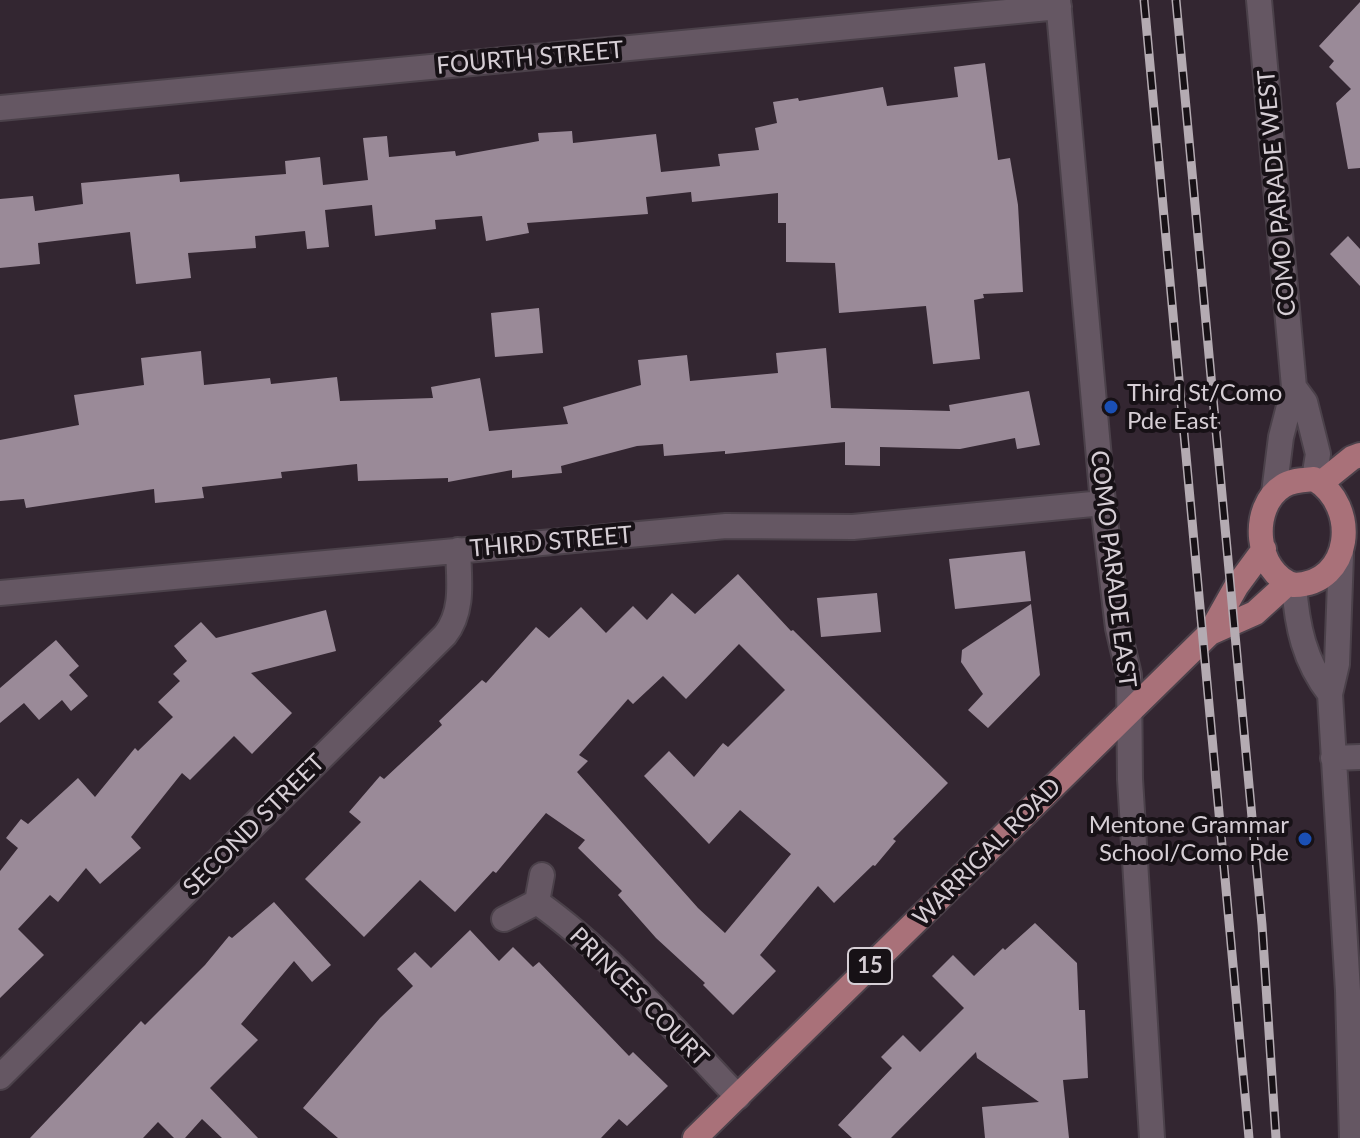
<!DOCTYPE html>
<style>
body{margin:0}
canvas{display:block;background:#332631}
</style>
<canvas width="1360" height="1138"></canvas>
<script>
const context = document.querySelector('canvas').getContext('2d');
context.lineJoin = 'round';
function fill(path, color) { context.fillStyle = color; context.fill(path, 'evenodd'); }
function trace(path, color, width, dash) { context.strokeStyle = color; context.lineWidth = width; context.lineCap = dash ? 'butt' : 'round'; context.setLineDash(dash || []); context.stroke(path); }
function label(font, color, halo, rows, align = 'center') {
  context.font = font + ' Lato,sans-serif'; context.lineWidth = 8; context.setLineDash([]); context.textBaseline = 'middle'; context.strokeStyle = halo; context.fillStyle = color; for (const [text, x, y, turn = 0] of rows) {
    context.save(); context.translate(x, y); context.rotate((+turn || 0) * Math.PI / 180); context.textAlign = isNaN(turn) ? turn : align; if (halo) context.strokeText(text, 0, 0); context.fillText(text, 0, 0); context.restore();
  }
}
fill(new Path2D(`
 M1360,2V168L1348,169L1336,103L1351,89L1329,67L1334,61L1319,46Z
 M985,63L998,160L1010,158L1018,205L1023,292L983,294L984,298L974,300L980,359L933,364L926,306L839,313L835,263L786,262V223H778V193L692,202L691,192L646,197L648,214L527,223L529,233L486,241L482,216L435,220L436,229L375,236L372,205L325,210L329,247L307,249L305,231L255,236L256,248L188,253L191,278L136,284L130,232L38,243L40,264L0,268V199L33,196L35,211L83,204L81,183L179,174L180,182L286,174L285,161L320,157L323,185L368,180L363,138L387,136L389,157L455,151L456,156L539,141L538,133L572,131L573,143L656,134L661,172L720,166L718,154L759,150L755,128L777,123L773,102L798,98L799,101L883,87L887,106L958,97L954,67Z
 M1348,236L1360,249V286L1330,254Z
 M539,308L543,353L495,357L491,313Z
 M826,348L831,408L950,411L949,405L1029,391L1040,445L1017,449L1015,438L960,449L880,447V466L845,465V442L725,454V451L664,456L663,444L637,446L561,466L562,473L512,478V470L448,482V478L358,481L357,464L281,472L282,478L202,487L204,498L155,503L154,489L26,508L24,499L0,501V440L79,425L74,395L144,385L141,358L201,351L204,385L270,378L271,384L337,377L340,401L433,398L431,387L480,378L489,431L568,424L563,407L641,385L638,360L687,355L690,381L778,373L776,353Z
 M1025,551L1031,601L955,609L949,559Z
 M738,574L791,631L793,630L948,783L893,839L896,841L875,866L873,865L834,903L818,886L760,955L776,971L733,1015L703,985L705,983L656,938L618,895L622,891L578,848L585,840L546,813L496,873L493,871L455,912L420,880L364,937L305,879L361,822L349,812L380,776L384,779L442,725L439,721L482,680L486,683L536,627L549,638L581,607L606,633L633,606L647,620L672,593L695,614ZM739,644L785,690L728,747L723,743L694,777L669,751L644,776L709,844L740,810L791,854L725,933L698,908L577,772L588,761L579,755L628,699L633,704L663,676L686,699Z
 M877,593L881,632L821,637L817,598Z
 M1031,604L1040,675L988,728L968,710L983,694L961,662L962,650Z
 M326,610L336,651L251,673L292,713L252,754L234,736L190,780L182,773L131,837L141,848L100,884L86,868L58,902L50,895L18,929L44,955L0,998V871L18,848L6,838L21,819L28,824L78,778L95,797L135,748L138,751L173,717L158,702L180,681L173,674L187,661L174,646L201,622L216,638Z
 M56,640L79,666L69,675L88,696L71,711L62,700L39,720L24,703L0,723V688Z
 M274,902L331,965L312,982L294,961L241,1024L258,1040L210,1088L258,1138H222L202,1119L185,1138H174L158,1122L143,1138H30L141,1021L145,1025L205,965L229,936L232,938Z
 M1035,923L1077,963L1079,1010H1085L1088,1078L1063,1080L1069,1138H985L982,1107L1039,1102L977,1058L976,1052L891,1138H852L838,1125L892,1068L881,1057L903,1035L920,1052L964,1008L932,976L953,955L974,976L1003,948L1005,950Z
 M470,930L499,961L513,947L533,967L539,962L629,1056L633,1052L668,1086L627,1126L619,1119L601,1138H338L303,1108L380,1018L413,986L397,969L415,952L431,968Z`), '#9a8a98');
const minor = new Path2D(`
 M1058,0L1103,503L1118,628L1129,675L1130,779L1152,1138
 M1259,0L1294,387L1281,437L1274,493
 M0,108L1059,7
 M1294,387L1305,402L1318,454L1314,479
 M1341,555L1337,664L1330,694L1348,991L1352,1138
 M1294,585C1297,626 1304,661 1330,694
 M0,593L726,526L853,527L1103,503
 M1333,758L1360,757
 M537,902C613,956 673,1029 738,1097
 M504,919L537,902L542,875
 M0,1077L445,635C464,611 459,580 458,550`);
const major = new Path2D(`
 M1314,479C1360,506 1352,584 1294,585C1255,573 1249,507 1283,486C1292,480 1304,480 1314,479Z
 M1321,483L1352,458L1360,455
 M1210,633L1255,613L1288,583
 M695,1138L1210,633L1236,587L1264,549`);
trace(minor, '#4b414a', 28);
trace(major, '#4b414a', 28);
trace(minor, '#655763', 24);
trace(major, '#a97179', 24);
const rail = new Path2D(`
 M1144,0L1249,1138
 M1176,0L1262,925L1276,1138`);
trace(rail, '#b4abb2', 9);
trace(rail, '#171116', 6, [18]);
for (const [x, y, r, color] of [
 [1111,407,8,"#1a4fb4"],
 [1305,839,8,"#1a4fb4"]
]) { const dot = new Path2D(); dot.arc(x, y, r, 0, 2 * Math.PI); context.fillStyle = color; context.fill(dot); trace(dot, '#171116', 3); }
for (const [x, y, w] of [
 [870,966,44]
]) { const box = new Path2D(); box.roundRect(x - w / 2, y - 18, w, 36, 6); context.fillStyle = '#171116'; context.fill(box); trace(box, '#d6ced5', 2); }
label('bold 22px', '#d6ced5', null, [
 ["15",870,966]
]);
label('24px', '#d6ced5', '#171116', [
 ["FOURTH STREET",530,58,-5],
 ["COMO PARADE WEST",1277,193,-95],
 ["THIRD STREET",551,542,-5],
 ["COMO PARADE EAST",1113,569,83],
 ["SECOND STREET",254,825,-45],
 ["WARRIGAL ROAD",987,852,-45],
 ["PRINCES COURT",639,997,45]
]);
label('24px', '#d6ced5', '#171116', [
 ["Third St/Como",1127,393],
 ["Pde East",1127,421],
 ["Mentone Grammar",1289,825,"right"],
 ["School/Como Pde",1289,853,"right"]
], 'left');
</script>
